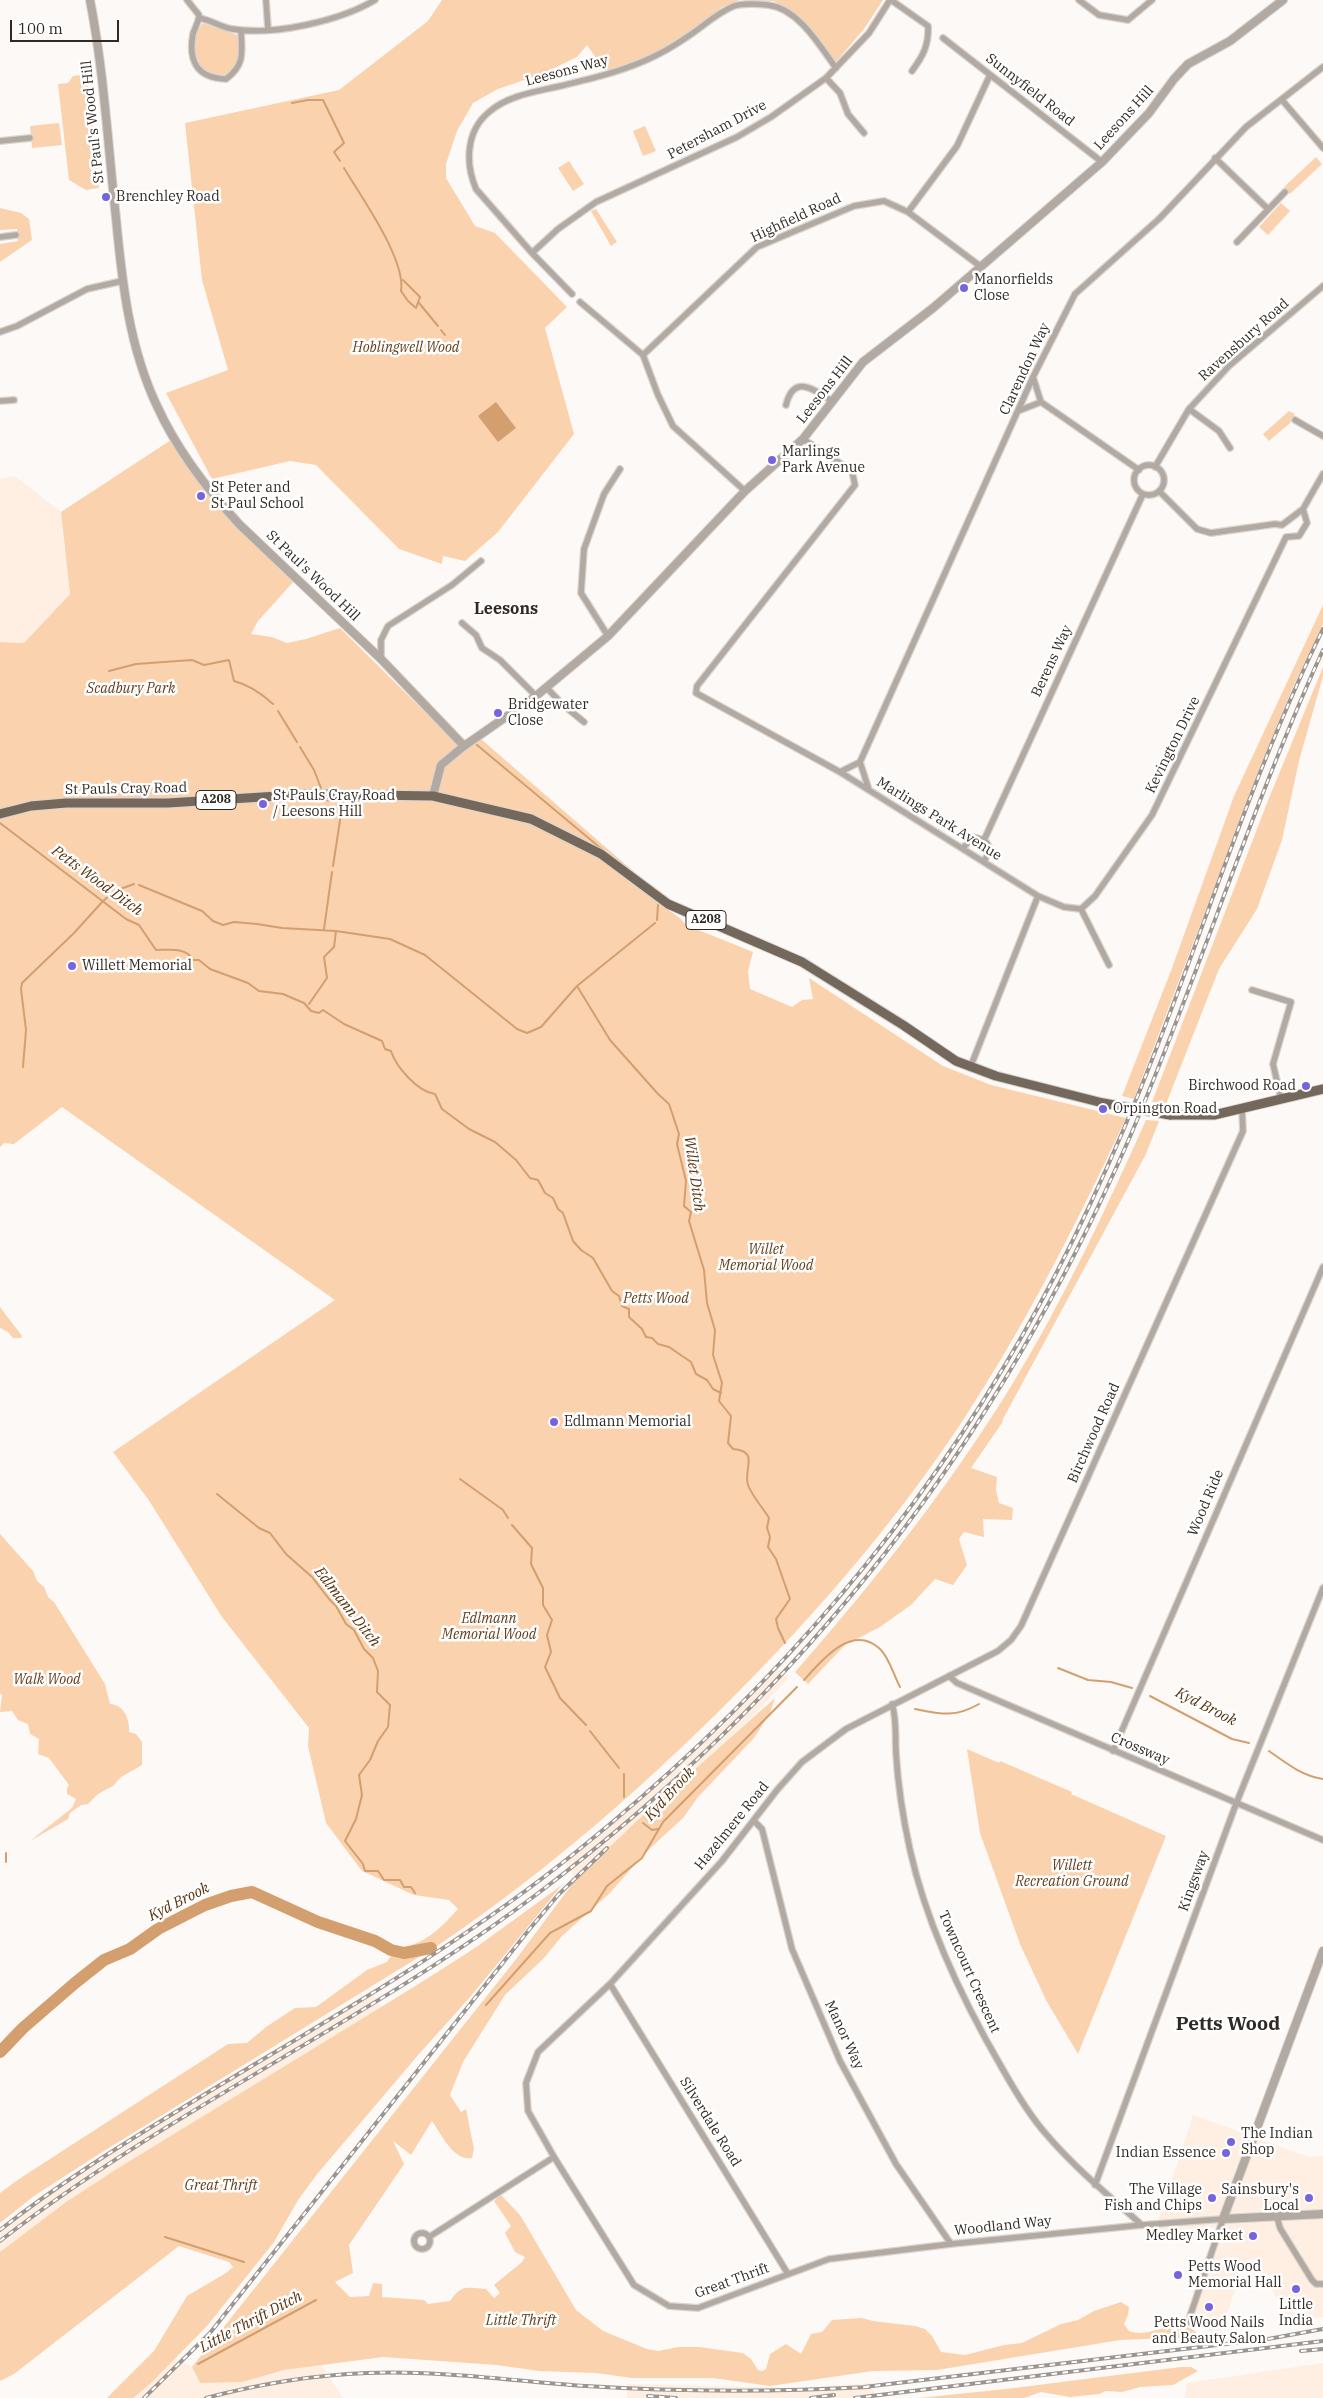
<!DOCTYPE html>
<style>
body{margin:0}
#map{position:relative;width:1323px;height:2398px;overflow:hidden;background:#fdf9f6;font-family:"IBM Plex Serif",serif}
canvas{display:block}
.scale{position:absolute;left:10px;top:20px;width:109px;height:22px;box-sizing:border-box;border:2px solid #312a24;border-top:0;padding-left:6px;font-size:15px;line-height:18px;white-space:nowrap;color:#312a24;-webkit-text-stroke:4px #fff;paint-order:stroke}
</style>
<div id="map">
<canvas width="1323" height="2398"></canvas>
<div class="scale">100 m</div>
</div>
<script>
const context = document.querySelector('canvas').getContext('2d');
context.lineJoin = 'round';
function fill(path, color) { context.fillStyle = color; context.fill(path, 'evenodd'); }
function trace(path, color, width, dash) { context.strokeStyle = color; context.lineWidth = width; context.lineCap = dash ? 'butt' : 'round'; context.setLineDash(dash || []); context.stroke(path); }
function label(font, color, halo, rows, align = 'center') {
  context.font = font + ' "IBM Plex Serif",serif'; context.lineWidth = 5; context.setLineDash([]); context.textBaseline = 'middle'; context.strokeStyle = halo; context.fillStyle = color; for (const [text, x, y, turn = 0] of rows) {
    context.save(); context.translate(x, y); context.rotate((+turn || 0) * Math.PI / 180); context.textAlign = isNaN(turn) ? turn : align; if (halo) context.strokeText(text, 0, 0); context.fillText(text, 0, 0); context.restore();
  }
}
fill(new Path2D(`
 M15,476L61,512L70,594L24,643L0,642V479Z
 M778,1669L788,1678L754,1715L576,1879L565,1863L673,1772L725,1724Z
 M371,1991L381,2007L115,2170L66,2202L0,2252V2228L51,2189L189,2101Z
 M1193,2115L1309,2157L1323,2156V2317L1290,2322L1254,2258L1244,2264L1221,2331L1211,2332L1190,2323L1220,2227L1155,2231Z
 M173,2357L192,2367L200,2383L321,2364L343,2398H127Z
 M1323,2363V2398H1185L1187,2383Z
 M872,2383L875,2398H627V2384L802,2388Z`), '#feefe2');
fill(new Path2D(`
 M442,0H740L722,7L691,32L647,57L605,71L587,45L577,57L542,74L498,89L473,103L457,131L446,164V178L475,226L495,233L567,307L545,328L574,434L498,532L465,561L443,556L442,564L399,549L316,465L290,461L212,479L166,393L228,370L202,280L185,123L339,90L428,21Z
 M745,0H883L864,29L835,63L798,15L774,1Z
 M203,23L237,35L240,38L236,68C223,82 222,72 207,74C194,61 189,38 203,23Z
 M87,74L99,188L86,190L69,180L58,84L68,83L73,76Z
 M59,123L62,145L32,148L30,126Z
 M645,126L656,151L643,156L633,131Z
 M1316,157L1322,164L1290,194L1284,187Z
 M569,161L584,184L573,191L558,168Z
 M1281,203L1290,211L1268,235L1259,227Z
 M0,208L21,213L29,219L32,240L0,262V244L18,241L17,229L0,230Z
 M596,209L617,242L611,246L591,211Z
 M1289,411L1295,414L1290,423L1269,441L1263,434Z
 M171,440L194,477L219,508L295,580L258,621L251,634L272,637L287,643L306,639L340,628L442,729L467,749L481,739L633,871L627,880L681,919L686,925L753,952L748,971L750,989L792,1007L802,1000L813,999L809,978L943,1066L991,1085L1126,1118C1078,1221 1027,1322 965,1417C903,1512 829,1599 750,1680C654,1778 551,1869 437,1946L99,2154L34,2196L0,2223V2193L19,2179L228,2044L247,2043L266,2027L295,2008L316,2007L367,1970L387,1962C394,1949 410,1947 423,1940C437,1932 447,1921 458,1909L449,1900L414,1895L362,1871L326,1823L308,1746L309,1728L222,1617L148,1499L113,1452L335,1300L62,1107L14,1144L4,1143L0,1147V642L24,643L70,594L61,512Z
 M1323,605V624L1293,687L1262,762L1134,1099L1122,1096L1172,968L1234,796Z
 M1323,667V676L1299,761L1282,840L1257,909L1219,969L1166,1104L1152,1102L1267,803Z
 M1146,1120L1159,1121L1146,1154L1003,1419L1002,1423L971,1468L997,1477L996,1490L999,1503L1013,1508L1012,1520L983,1519L984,1537L964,1532L959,1539L967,1565L953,1585L935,1579L911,1605L880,1627L845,1645L808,1684L795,1672C875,1581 950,1486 1013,1383C1064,1299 1106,1209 1146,1120Z
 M0,1307L22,1336L21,1338H13L8,1332L0,1328Z
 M0,1534L33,1571L37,1581L44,1587L48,1597L54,1602L105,1684L110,1704C124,1705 130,1719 129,1732L136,1734L142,1742V1765L121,1777L113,1786L98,1794L88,1804L81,1805L70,1813L68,1819L30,1841L72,1808L76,1799L67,1794V1788L69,1785L49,1758L38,1754L39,1739L30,1734L28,1724L18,1720L12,1711L0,1712L2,1695L0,1693Z
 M775,1698L770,1713L754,1738L698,1797L683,1818L644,1854L610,1893L562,1936L544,1958L505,1995L463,2062L450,2095L461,2112L466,2109L474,2149L472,2158C453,2161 442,2135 432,2121L411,2155L393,2141L404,2164L349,2245L353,2273L335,2282L350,2297L369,2296L373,2283L382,2284V2297L424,2300L428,2304L450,2301C462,2284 466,2288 486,2289L494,2298L500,2293L494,2285L522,2262L525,2257L515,2252L505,2233L511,2226L494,2201L501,2195L520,2215L576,2310L603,2331L647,2349L658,2351L679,2347H699L743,2353L751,2359L758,2370L762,2371L766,2369L770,2354L786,2344L801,2354L811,2334L822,2332L832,2320L862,2318L873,2321L915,2326L925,2329L932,2336L941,2352L965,2355L1004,2345L1022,2343L1061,2324L1078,2320L1094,2311L1121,2302L1129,2307L1128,2315L1124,2324L1129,2331C1152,2340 1175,2314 1197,2333L1193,2337L1120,2340L937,2370L873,2371L770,2386L713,2378H632L596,2373L539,2371L497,2365L383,2357L284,2370L242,2382L200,2383L192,2367L517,1958L576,1879L640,1818Z
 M967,1749L999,1763L1000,1761L1072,1792L1071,1794L1166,1836L1078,2054L1046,2000L1020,1944L980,1833Z
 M562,1885L471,1996L419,2054L318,2173L298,2200L274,2242L207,2326L151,2383L133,2398H107L154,2351L187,2296L226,2273L233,2267L229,2262L179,2246L14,2374L0,2381V2252L66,2202L115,2170L417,1985L475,1948Z
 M1181,2367H1191L1198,2371L1173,2385L1140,2387L1122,2392L1106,2391L1099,2394L1070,2397L1041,2392L1024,2398H919L1006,2389Z`), '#fad2ae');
fill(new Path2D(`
 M496,402L516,428L498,442L478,416Z`), '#d49f6e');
trace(new Path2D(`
 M292,103L308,100H323L344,143L334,152L340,161
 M344,168C361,197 406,259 401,291L408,301L416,308L420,297L403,280
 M419,303L438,326
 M441,330L445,335
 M109,671L136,664L192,660L204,665L229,660L234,681C250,685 262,694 273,704
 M278,711L297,742
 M477,745L604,851
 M300,747L314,770L321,788
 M322,800L343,801L333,866
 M0,823L126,919L139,925L156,950C169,950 187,947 193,960H199L210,969L248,983L259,991L283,994L304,1003L311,1011L319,1013L323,1010L344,1024L382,1041L385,1049L391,1051C396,1067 418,1092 435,1094L442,1109L469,1129L495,1142L516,1160L530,1178L538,1180L545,1193L553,1198L558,1209L563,1213L573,1241L581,1250L593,1258L612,1291L619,1296L622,1306L629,1309V1317L642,1329L646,1337L652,1338L658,1344L669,1347L691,1362L696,1374L707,1380L713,1389L721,1393
 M139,885L202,911L213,921L223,925L234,922L257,924L282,928L336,931L390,939L425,955L517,1029L527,1033L541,1027L577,986L655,923
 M657,920L658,905
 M324,929L332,872
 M577,986L610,1040L658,1094L669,1104L679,1134L677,1144L686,1181L684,1206L691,1212L689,1221L704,1270L707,1303L715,1330L713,1355L722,1383L719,1401L731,1416L728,1443L733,1449C760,1451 743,1469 748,1485C752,1496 763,1508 769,1518L767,1528L770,1537L768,1547L776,1559L790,1599L776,1619L778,1628L785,1643
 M309,1004L327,978L324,957L334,947L336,931
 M23,1067L26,1030L21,989L22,983L74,933L103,901L115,891L134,884
 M460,1479L503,1510L508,1518
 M217,1494L259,1528L270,1533L286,1554L312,1577L329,1599L336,1606L346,1624L354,1630L364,1649L373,1658L378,1671L377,1692L390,1705L388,1727L378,1741L370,1760L359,1775L362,1795L356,1819L345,1841L363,1864L365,1871H378L384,1880H400L404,1887H411L415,1893
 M512,1525L532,1548L531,1564L543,1588V1605L552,1620L547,1635L551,1652L545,1667L560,1698L586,1725
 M1058,1668L1088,1680L1111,1682L1132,1688
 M804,1680C822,1660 852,1623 880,1649C889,1657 894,1676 900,1687
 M1150,1696L1232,1739L1249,1743
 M915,1709C940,1714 955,1718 979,1704
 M590,1731L619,1768
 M1269,1751C1286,1763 1302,1776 1323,1779
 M624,1774V1797
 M643,1823L652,1830L658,1829
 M6,1862V1853
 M416,1946L419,1950
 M486,2005L550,1933L591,1911L607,1886L642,1858L663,1822L797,1687
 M165,2237L244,2262
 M198,2364L316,2300`), '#d49f6e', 2);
trace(new Path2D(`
 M0,2052L23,2028L75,1983L104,1960L130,1949L158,1929L205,1905L231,1896L252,1892L318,1922L375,1941L391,1950L404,1953L431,1948`), '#d49f6e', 12);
const minor = new Path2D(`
 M187,0L199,15C199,22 195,27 193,34C188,61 197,78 226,79C245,65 242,53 241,30
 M266,0L268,29
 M891,0L928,26C929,45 923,56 912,71
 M1079,0L1099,15L1128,20L1152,0
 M199,18C211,20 220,27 232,29C273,36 340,21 375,0
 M943,38L1102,162
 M826,78L840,93L848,114L864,133
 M1282,100L1323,148
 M0,141L30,138
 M1215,158L1268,209
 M908,212L957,146L990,75
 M0,237L16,235
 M1237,242L1285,192
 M532,253L558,229L596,202L737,137L771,117L826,78L869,33L890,0
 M572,294L532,253L476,189C465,163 466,131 489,112C507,96 534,92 556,87C586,80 616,73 644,61C658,55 674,46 687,37C703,27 716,13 734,6C743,3 759,4 768,5C798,8 820,46 836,68
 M580,302L643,355
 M0,332L17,326L87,289L122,281
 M1033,377L1041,402L1139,470
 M0,401L14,400
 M786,405C794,373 815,390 833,402
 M1189,409L1219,431L1230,448
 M1018,411L1041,402
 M1295,420L1323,436
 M803,439L852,471L855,485L697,686L696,693L840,772L1038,896L970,1068
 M1134 480a15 15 0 1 1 30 0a15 15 0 1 1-30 0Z
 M1155,467L1189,409L1229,366L1323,286
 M745,491L673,426L658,395L643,355L757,247L854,206L884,201L908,212L980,266
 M1159,491L1197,529L1211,533L1275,524L1282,525L1303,509
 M462,623L476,635L482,648L500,660L536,696
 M608,636L581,593L584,549L604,494L620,469
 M381,659V640L388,626L452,585L481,561
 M547,688L562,704L584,722
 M860,762L869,790
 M840,772L860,762L1033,377L1075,294L1160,218L1246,127L1323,67
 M984,840L1143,494
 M963,848L973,837L984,840C992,847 989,853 984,861
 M1038,896L1064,907L1081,909L1095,896L1152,815L1286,537L1299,536L1307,523L1303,509L1323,474
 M1081,909L1109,965
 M1252,990L1291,1002L1273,1064L1281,1099
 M949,1676L957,1683L1323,1840
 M892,1704C897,1720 895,1737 896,1753C898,1786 903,1818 910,1850C927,1926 963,2001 1002,2068C1015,2091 1029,2115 1046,2134C1075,2168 1109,2196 1142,2225
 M1113,1751L1323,1267
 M754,1821L762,1829L792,1949L840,2061L896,2164L951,2244
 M610,1984L788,2274
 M1095,2185L1236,1804L1323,1588
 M1277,2217L1280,2228L1312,2280L1316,2284H1323
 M414 2241a8 8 0 1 1 16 0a8 8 0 1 1-16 0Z
 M429,2237L554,2157
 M1188,2322L1223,2219L1142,2225L951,2244L829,2259L698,2308L669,2306L634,2285L554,2157L528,2111L526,2083L538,2052L610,1984L722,1861L777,1790L802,1762L846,1729L998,1651L1011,1640L1021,1626L1243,1131L1242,1109`);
const tertiary = new Path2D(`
 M90,0C104,72 108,146 116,218C122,282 129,347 157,406C177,450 206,488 239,524L381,659L464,746
 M433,796L441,765L464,746L536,696L608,636L745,491L803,439L863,362L933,308L1102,162L1149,113L1174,79L1188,64L1230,41L1283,0
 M1323,1951L1223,2219L1323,2214`);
const primary = new Path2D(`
 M0,814L31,806L66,803H168L309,794L433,796L531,819L601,854L668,904L802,962L903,1025L956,1061L996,1076L1103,1103
 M1170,1115H1214L1323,1089`);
trace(minor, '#d8d4d0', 8);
trace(tertiary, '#d8d4d0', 10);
trace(primary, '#d8d4d0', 11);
trace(minor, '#b1a9a2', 5.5);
trace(tertiary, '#b1a9a2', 8);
trace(primary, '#74675b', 9);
const rail = new Path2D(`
 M0,2230C57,2185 118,2147 179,2110C313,2028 453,1951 576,1852C744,1717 891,1555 1002,1370C1056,1281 1101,1186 1140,1090C1202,937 1250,778 1323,629
 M0,2241C170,2109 369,2021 541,1891C806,1690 996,1444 1129,1139C1198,978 1250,810 1323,650
 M1301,2351L1323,2349
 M864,2387L1268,2339L1323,2329
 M648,2396L676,2398
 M144,2398L210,2333L528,1931L558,1895L607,1848
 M206,2398C259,2384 313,2375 367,2373C440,2370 513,2381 586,2386C680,2392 775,2392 869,2387
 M811,2398L834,2395
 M855,2398L1323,2341`);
trace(rail, '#9a9590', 4);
trace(rail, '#fff', 2, [5.5]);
const primaryBridge = new Path2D(`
 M1103,1103L1170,1115`);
trace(primaryBridge, '#d8d4d0', 11, []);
trace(primaryBridge, '#74675b', 9);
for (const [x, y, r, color] of [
 [106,197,5,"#7564de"],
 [964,288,5,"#7564de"],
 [772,460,5,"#7564de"],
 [201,496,5,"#7564de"],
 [498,713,5,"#7564de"],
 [263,804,5,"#7564de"],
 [72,966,5,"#7564de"],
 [1306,1086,5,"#7564de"],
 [1103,1109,5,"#7564de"],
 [554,1422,5,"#7564de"],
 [1231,2142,5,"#7564de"],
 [1226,2153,5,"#7564de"],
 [1212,2198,5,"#7564de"],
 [1309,2198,5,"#7564de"],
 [1253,2236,5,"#7564de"],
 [1178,2275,5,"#7564de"],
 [1296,2289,5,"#7564de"],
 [1209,2307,5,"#7564de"]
]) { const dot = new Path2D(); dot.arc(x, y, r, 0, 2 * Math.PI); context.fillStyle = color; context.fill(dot); trace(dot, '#fff', 2); }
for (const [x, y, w] of [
 [216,800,40],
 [706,920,40]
]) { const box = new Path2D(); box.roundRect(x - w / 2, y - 9.5, w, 19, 4); context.fillStyle = '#fff'; context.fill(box); trace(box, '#312a24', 1); }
label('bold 12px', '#312a24', null, [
 ["A208",216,800],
 ["A208",706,920]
]);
label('14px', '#312a24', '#fff', [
 ["Leesons Way",567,71,-15],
 ["Sunnyfield Road",1030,90,38],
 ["Leesons Hill",1124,118,-48],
 ["St Paul's Wood Hill",93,122,-96],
 ["Petersham Drive",717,130,-28],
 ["Highfield Road",796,218,-25],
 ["Ravensbury Road",1244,340,-42],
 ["Clarendon Way",1025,369,-65],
 ["Leesons Hill",825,390,-52],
 ["St Paul's Wood Hill",313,576,44],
 ["Berens Way",1052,661,-65],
 ["Kevington Drive",1173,745,-64],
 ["St Pauls Cray Road",126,789,-1],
 ["Marlings Park Avenue",939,819,32],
 ["Birchwood Road",1094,1433,-66],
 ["Wood Ride",1206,1503,-67],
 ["Crossway",1140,1749,23],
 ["Hazelmere Road",732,1826,-51],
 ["Kingsway",1194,1881,-70],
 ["Towncourt Crescent",969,1972,66],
 ["Manor Way",844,2035,65],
 ["Silverdale Road",710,2122,58],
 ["Woodland Way",1003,2226,-6],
 ["Great Thrift",732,2281,-20]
]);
label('14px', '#312a24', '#fff', [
 ["Brenchley Road",116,197],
 ["Manorfields",974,280],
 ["Close",974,296],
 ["Marlings",782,452],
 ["Park Avenue",782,468],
 ["St Peter and",211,488],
 ["St Paul School",211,504],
 ["Bridgewater",508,705],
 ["Close",508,721],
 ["St Pauls Cray Road",273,796],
 ["/ Leesons Hill",273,812],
 ["Willett Memorial",82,966],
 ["Birchwood Road",1296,1086,"right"],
 ["Orpington Road",1113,1109],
 ["Edlmann Memorial",564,1422],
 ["The Indian",1241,2134],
 ["Shop",1241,2150],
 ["Indian Essence",1216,2153,"right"],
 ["The Village",1202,2190,"right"],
 ["Fish and Chips",1202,2206,"right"],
 ["Sainsbury's",1299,2190,"right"],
 ["Local",1299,2206,"right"],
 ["Medley Market",1243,2236,"right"],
 ["Petts Wood",1188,2267],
 ["Memorial Hall",1188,2283],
 ["Little",1296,2305,"center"],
 ["India",1296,2321,"center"],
 ["Petts Wood Nails",1209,2323,"center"],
 ["and Beauty Salon",1209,2339,"center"]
], 'left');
label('italic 14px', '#633e1a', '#fff', [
 ["Hoblingwell Wood",406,348],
 ["Scadbury Park",131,689],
 ["Willet",766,1250],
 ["Memorial Wood",766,1266],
 ["Petts Wood",656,1299],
 ["Edlmann",489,1619],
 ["Memorial Wood",489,1635],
 ["Walk Wood",47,1680],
 ["Willett",1072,1866],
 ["Recreation Ground",1072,1882],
 ["Great Thrift",221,2186],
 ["Little Thrift",521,2321]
]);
label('italic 15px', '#56320c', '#fff', [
 ["Petts Wood Ditch",97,881,36],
 ["Willet Ditch",694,1174,82],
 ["Edlmann Ditch",347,1607,52],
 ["Kyd Brook",1206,1707,27],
 ["Kyd Brook",670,1794,-48],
 ["Kyd Brook",179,1902,-27],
 ["Little Thrift Ditch",251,2322,-28]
]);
label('bold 16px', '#312a24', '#fff', [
 ["Leesons",506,609]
]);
label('bold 19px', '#312a24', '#fff', [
 ["Petts Wood",1228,2025]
]);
</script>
